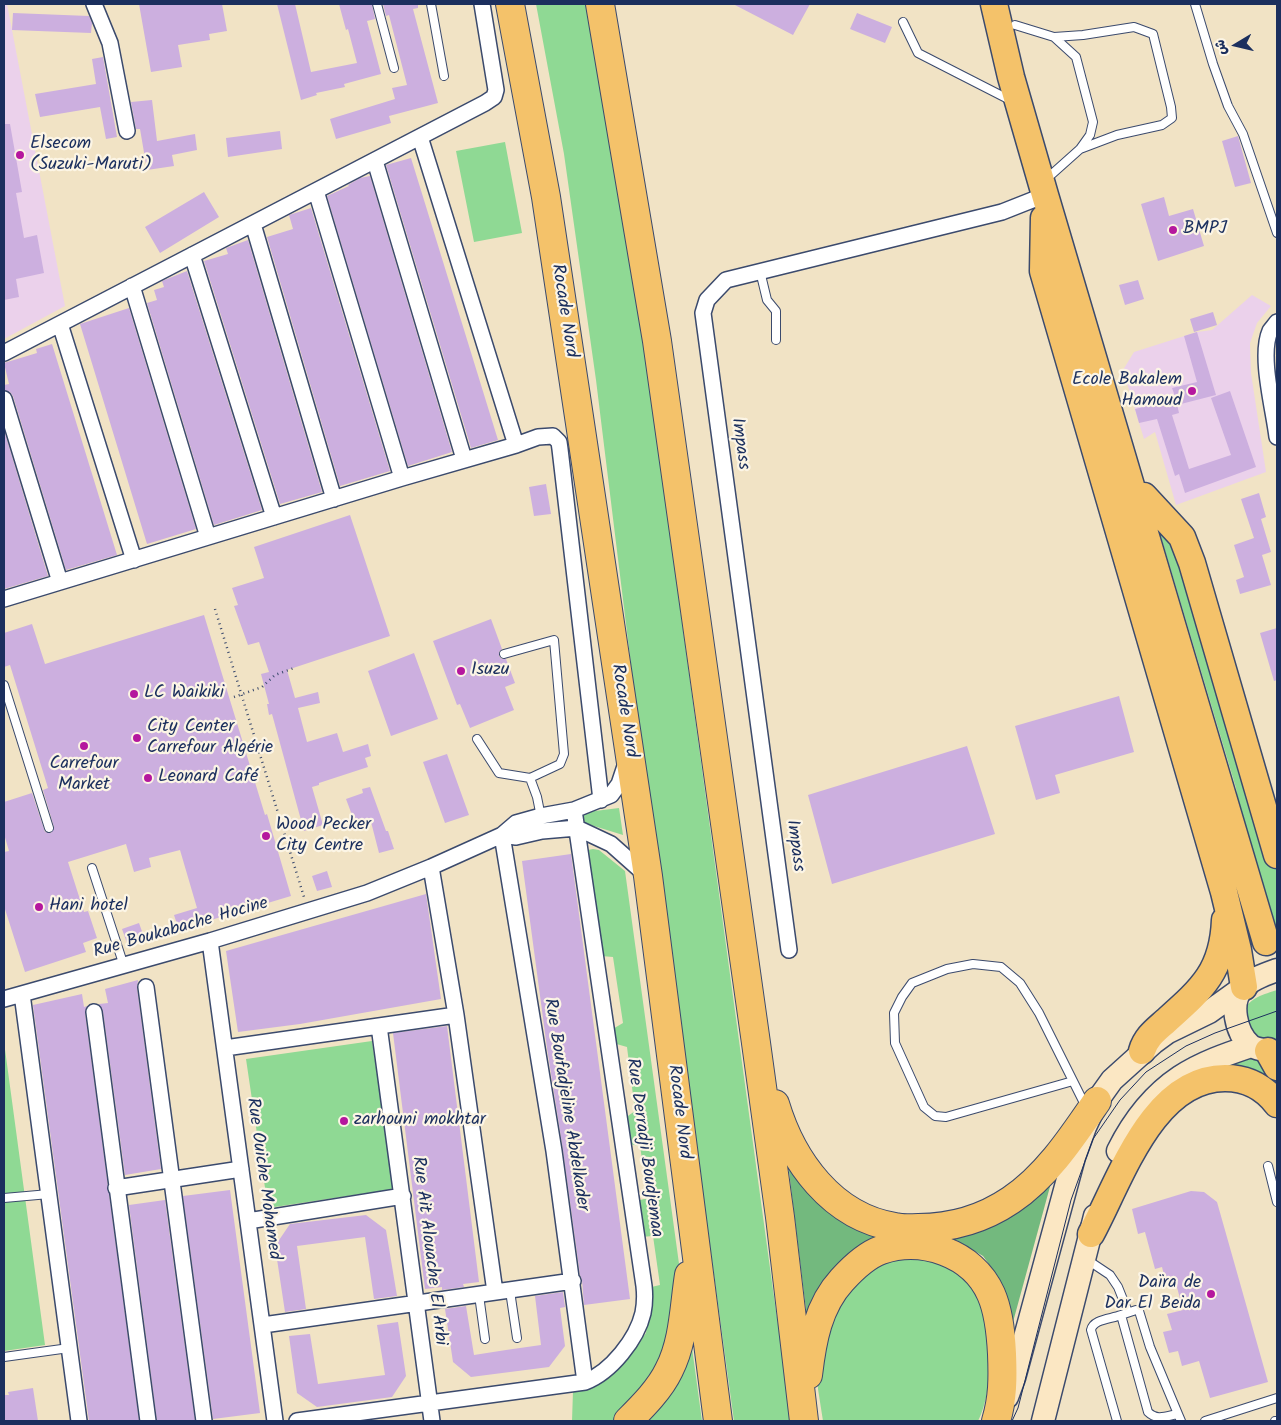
<!DOCTYPE html>
<meta charset="utf-8">
<style>
body{margin:0}
#map{position:relative;width:1281px;height:1425px;overflow:hidden;background:#f1e3c5;font-family:Kalam,"Playpen Sans Arabic",sans-serif}
canvas{display:block}
.frame{position:absolute;inset:0;border:5px solid #1b2f5e;pointer-events:none}
.north{position:absolute;left:1211px;top:20px;width:50px;height:50px;-webkit-text-stroke:4px #fcf5e5;paint-order:stroke;rotate:261deg;font-size:14px;font-weight:700;line-height:20px;text-align:center;color:#1b2f5e}
.north::after{content:'';display:block;margin:auto;width:18px;height:22px;background:#1b2f5e;clip-path:polygon(50% 0,100% 100%,50% 72%,0 100%)}
</style>
<div id="map">
<canvas width="1281" height="1425"></canvas>
<div class="frame"></div>
<div class="north">ش</div>
</div>
<script>
const context = document.querySelector('canvas').getContext('2d');
context.lineJoin = 'round';
function fill(path, color) { context.fillStyle = color; context.fill(path, 'evenodd'); }
function trace(path, color, width, dash) { context.strokeStyle = color; context.lineWidth = width; context.lineCap = dash ? 'butt' : 'round'; context.setLineDash(dash || []); context.stroke(path); }
function label(font, color, halo, rows, align = 'center') {
  context.font = font + ' Kalam,sans-serif'; context.lineWidth = 4.5; context.setLineDash([]); context.textBaseline = 'middle'; context.strokeStyle = halo; context.fillStyle = color; for (const [text, x, y, turn = 0] of rows) {
    context.save(); context.translate(x, y); context.rotate((+turn || 0) * Math.PI / 180); context.textAlign = isNaN(turn) ? turn : align; if (halo) context.strokeText(text, 0, 0); context.fillText(text, 0, 0); context.restore();
  }
}
fill(new Path2D(`
 M4,4H7L65,306L4,339Z
 M1252,295L1271,306L1257,323L1250,343L1251,373L1266,472L1176,505L1155,432L1144,439L1123,370L1134,352L1197,332L1212,330Z`), '#ebd1eb');
fill(new Path2D(`
 M536,4H586L618,180L648,373L773,1290L792,1421H734L634,689L596,380L564,154Z
 M505,142L522,233L474,242L456,151Z
 M1159,530L1179,552L1277,872V935L1239,809L1236,788Z
 M619,808L623,835L581,822L579,813Z
 M593,849L599,850L625,871L680,1271L669,1359L616,1421H572L573,1391L608,1379L627,1359L646,1333L649,1303L647,1288L660,1285L653,1236L641,1237L636,1201L648,1198L640,1146L629,1144L625,1118L635,1111L627,1047L613,1043L611,1030L623,1023L613,957L601,956L589,857L588,850Z
 M1277,990V1041L1271,1042L1254,1039L1244,1012C1248,998 1265,994 1277,990Z
 M372,1041L394,1189L268,1208L246,1059Z
 M4,1042L45,1345L4,1351Z
 M1230,1056L1263,1059C1275,1074 1277,1077 1277,1096L1205,1065Z
 M910,1253C918,1254 930,1254 937,1257C941,1259 976,1287 978,1291C994,1323 994,1390 978,1421H823L818,1389V1349L839,1296L879,1261Z
 M690,1333L702,1421H637Z`), '#8fd994');
fill(new Path2D(`
 M786,1147L897,1241L808,1326Z
 M1054,1172L1013,1322L1009,1306L999,1278L983,1256L956,1240L930,1238Z`), '#73b97e');
fill(new Path2D(`
 M139,4H222L227,31L209,34L210,40L178,45L182,67L151,72Z
 M277,4H295L311,72L357,63L348,29L346,30L339,4H372L375,19L367,21L381,74L344,84L345,87L316,93L317,95L301,100Z
 M383,4H418V8L413,9L438,103L389,116L391,123L336,139L330,119L395,99L392,88L407,85L389,15L386,16Z
 M733,4H810L793,35Z
 M13,13L89,16L92,23L91,33L12,30Z
 M857,13L892,27L885,43L850,29Z
 M103,57L117,137L106,139L100,107L40,117L35,94L96,84L92,59Z
 M152,100L157,141L195,134L197,150L172,155L174,166L147,170L140,129H136L131,102Z
 M4,124H10L22,192L16,193L24,238L37,235L44,273L16,279L19,297L4,300Z
 M280,131L282,149L228,157L226,138Z
 M1238,136L1251,183L1235,187L1222,141Z
 M411,158L498,440L471,448L386,165Z
 M370,176L452,452L408,466L327,196L349,186L348,185L360,178Z
 M204,192L219,217L160,253L145,227Z
 M1164,197L1169,216L1193,209L1204,246L1158,261L1141,204Z
 M311,208L390,471L340,486L267,237L293,229L289,215Z
 M248,240L322,492L280,504L204,261L228,254L226,248Z
 M187,271L262,510L214,525L147,303L157,300L154,290L164,287L162,281Z
 M1138,280L1144,299L1125,305L1119,285Z
 M129,308L196,529L147,544L80,324Z
 M1213,312L1217,325L1194,332L1190,319Z
 M1197,332L1216,395L1177,405L1176,400L1179,413L1172,415L1189,469L1231,455L1211,398L1230,391L1256,467L1185,493L1179,474L1175,476L1157,419L1139,423L1135,409L1176,399L1172,388L1197,382L1184,336Z
 M52,344L117,555L66,570L13,396L10,392L4,390V385L9,384L4,363L37,353L36,349Z
 M4,430L48,576L4,589Z
 M546,484L551,514L534,516L529,487Z
 M1259,493L1266,517L1261,519L1271,552L1262,555L1271,585L1240,594L1236,580L1244,577L1234,545L1254,538L1241,499Z
 M350,515L390,636L287,670L295,698L318,692L320,703L298,708L307,742L337,733L343,752L368,744L371,756L365,758L368,767L319,783V785L312,787L323,825L304,831L272,714L269,715L267,704H269L261,674L269,672L259,642L248,645L234,606L238,605L232,588L264,578L254,547Z
 M204,615L265,815L267,814L291,896L201,923L200,920L178,927L174,915L197,908L180,850L149,858L151,867L134,872L126,844L68,862L84,912L88,911L97,938L83,943L86,952L25,972L4,906V852L9,851L4,834V802L32,793L45,832L51,833L54,827L43,790L48,788L10,665L4,667V633L32,624L45,664Z
 M491,619L502,649L499,652V656L502,659H506L515,683L505,687L514,710L470,728L460,704L457,705L433,641Z
 M1277,628V680L1274,681L1260,633Z
 M414,653L438,719L391,736L368,671Z
 M1119,696L1134,752L1055,775L1060,793L1036,800L1015,726Z
 M967,746L995,834L832,884L808,795Z
 M447,754L469,815L445,823L423,762Z
 M370,787L386,831H388L394,849L379,853L370,818L355,823L346,799L363,793L362,789Z
 M571,854L630,1299L584,1305L582,1280L580,1275L563,1150L547,1048L522,861Z
 M327,871L332,887L317,891L312,876Z
 M426,894L441,999L300,1024L238,1032L226,951Z
 M139,923L144,937L127,943L122,929Z
 M138,980L137,988L161,1169L125,1175L103,1011L99,1004L108,1003L105,989Z
 M82,994L84,1007L87,1006L85,1013L139,1421H89L33,1005Z
 M447,1026L479,1282L463,1284L464,1287L442,1290V1287L425,1289L393,1033Z
 M230,1190L260,1413L213,1419L183,1196Z
 M1191,1191L1204,1192L1217,1202L1268,1382L1210,1398L1199,1361L1182,1366L1178,1351L1169,1353L1163,1332L1172,1330L1167,1314L1183,1310L1174,1276L1165,1279L1162,1267L1155,1269L1145,1232L1138,1234L1132,1209Z
 M165,1200L195,1421H157L129,1205Z
 M366,1215L386,1230L397,1296L374,1299L365,1237L297,1246L306,1309L285,1312L275,1246L290,1224Z
 M563,1292L565,1307L560,1308L565,1346L549,1367L471,1377L453,1362L445,1309L466,1306L474,1355L506,1350L541,1345L535,1296Z
 M398,1322L406,1376L392,1397L317,1407L297,1393L289,1336L310,1334L318,1384L385,1375L377,1325Z
 M33,1388L38,1421H4V1395H9L8,1392Z`), '#ccafdf');
const service = new Path2D(`
 M377,4L394,68
 M431,4L444,76
 M1195,4L1213,64L1228,106L1243,134L1277,233
 M903,22L918,53L1012,101
 M1015,25L1054,37L1076,57L1093,122L1090,135L1080,149L1052,174
 M1054,37L1083,35L1134,27L1153,34L1171,107L1172,118L1162,125L1117,135L1080,149
 M760,271L767,300L776,311V340
 M504,654L554,640L564,754L560,764L530,778L537,797L541,817
 M4,685L49,828
 M477,739L499,773L530,778
 M92,868L124,966
 M1073,1081L946,1117L935,1116L924,1107L895,1043L894,1013L902,997L912,983L947,969L973,964L1001,967L1020,983L1039,1013L1086,1107
 M1268,1166L1277,1202
 M4,1198L49,1194
 M1086,1259L1110,1275L1118,1287L1128,1312
 M510,1291L517,1338
 M479,1295L485,1339
 M1121,1315L1136,1310L1139,1311L1150,1347L1178,1414
 M4,1357L69,1348
 M1117,1421L1091,1330C1093,1319 1111,1319 1121,1315L1148,1412C1157,1421 1166,1416 1178,1414L1181,1421
 M1205,1421L1277,1398
 M1275,1421H1277`);
const minor = new Path2D(`
 M94,4L110,43L127,131
 M420,137L516,445
 M375,161L464,459
 M316,191L402,478
 M253,224L334,499
 M192,255L274,517
 M132,286L208,537
 M1277,322C1275,325 1272,328 1270,331C1259,356 1274,410 1277,437
 M60,324L134,560
 M4,353L485,103L494,97L496,90L482,4
 M4,399L60,582
 M4,599L402,478L516,445L538,437L553,436L559,442L560,449L601,800
 M577,828L611,844L647,876
 M502,835L554,1151L585,1382
 M502,835L516,837L542,831L577,828
 M431,867L456,1015L495,1292
 M210,941L275,1421
 M789,950L703,313L707,300L726,280L1002,212L1045,195
 M146,987L204,1421
 M22,994L79,1421
 M4,999L210,941L367,893L431,867L502,835L516,823L541,816L574,810L611,795L619,784L626,763
 M94,1012L148,1421
 M379,1026L432,1421
 M225,1048L456,1015
 M116,1188L241,1169
 M248,1221L403,1196
 M263,1325L573,1281
 M297,1421L585,1382C611,1372 637,1339 643,1313C645,1303 645,1295 644,1286L574,810`);
const secondary = new Path2D(`
 M1264,1050C1259,1049 1253,1048 1250,1045C1236,1033 1229,1002 1243,988C1251,979 1266,974 1277,970
 M1118,1151C1132,1123 1153,1095 1180,1077C1201,1063 1227,1054 1251,1046
 M1007,1397L1014,1378L1074,1157L1085,1127L1097,1101L1112,1080L1153,1043L1168,1032L1209,1012L1241,989
 M1043,1421L1095,1216`);
const trunk = new Path2D(`
 M994,4L1011,77L1045,195L1266,942
 M1044,218L1043,271L1224,892L1238,950L1244,987
 M1144,496L1182,537L1192,563L1277,855
 M1142,1051C1146,1037 1156,1030 1166,1021C1202,989 1223,971 1225,920
 M1268,1051L1277,1067
 M1091,1234C1120,1181 1152,1078 1225,1078C1247,1078 1264,1087 1277,1104`);
const motorway = new Path2D(`
 M510,4L546,197L648,876L718,1421
 M600,4L657,341L756,1043L780,1217L804,1421
 M775,1104C792,1161 832,1217 895,1227C902,1229 911,1228 918,1228C952,1228 983,1219 1011,1200C1047,1176 1073,1136 1097,1101
 M808,1375C812,1341 818,1306 842,1280C852,1269 867,1255 881,1250C922,1236 973,1253 991,1294C999,1312 1001,1334 1002,1354C1003,1378 1003,1398 996,1421
 M628,1421C643,1406 660,1389 669,1370C684,1341 684,1306 689,1275`);
trace(service, '#3b4a6d', 10);
trace(minor, '#3b4a6d', 18);
trace(secondary, '#3b4a6d', 25);
trace(trunk, '#3b4a6d', 29);
trace(motorway, '#3b4a6d', 30);
trace(new Path2D(`
 M215,609L304,897
 M234,697L262,687L275,675L294,668`), '#3b4a6d', 2.5, [1, 4]);
trace(service, '#fff', 8);
trace(minor, '#fff', 15);
trace(secondary, '#fbe7c3', 22);
trace(trunk, '#f4c26a', 26);
trace(motorway, '#f4c26a', 28);
trace(new Path2D(`
 M1012,1421L1018,1408L1071,1200L1093,1139L1120,1100L1146,1072L1186,1046L1215,1033L1277,1011`), '#1b2f5e', 1);
for (const [x, y, r, color] of [
 [20,155,5,"#b5179e"],
 [1173,230,5,"#b5179e"],
 [1192,391,5,"#b5179e"],
 [461,671,5,"#b5179e"],
 [134,694,5,"#b5179e"],
 [137,738,5,"#b5179e"],
 [84,746,5,"#b5179e"],
 [148,778,5,"#b5179e"],
 [266,836,5,"#b5179e"],
 [39,907,5,"#b5179e"],
 [344,1121,5,"#b5179e"],
 [1211,1294,5,"#b5179e"]
]) { const dot = new Path2D(); dot.arc(x, y, r, 0, 2 * Math.PI); context.fillStyle = color; context.fill(dot); trace(dot, '#fcf5e5', 2); }
label('18px', '#1b2f5e', '#fcf5e5', [
 ["Elsecom",30,145],
 ["(Suzuki-Maruti)",30,166],
 ["BMPJ",1183,230],
 ["Ecole Bakalem",1182,381,"right"],
 ["Hamoud",1182,402,"right"],
 ["Isuzu",471,671],
 ["LC Waikiki",144,694],
 ["City Center",147,728],
 ["Carrefour Algérie",147,749],
 ["Carrefour",84,765,"center"],
 ["Market",84,786,"center"],
 ["Leonard Café",158,778],
 ["Wood Pecker",276,826],
 ["City Centre",276,847],
 ["Hani hotel",49,907],
 ["zarhouni mokhtar",354,1121],
 ["Daïra de",1201,1284,"right"],
 ["Dar El Beida",1201,1305,"right"]
], 'left');
label('18px', '#1b2f5e', '#fcf5e5', [
 ["Rocade Nord",563,311,81],
 ["Impass",739,444,82],
 ["Rocade Nord",623,711,81],
 ["Impass",794,846,82],
 ["Rue Boukabache Hocine",181,929,-16],
 ["Rue Boufadjeline Abdelkader",565,1105,81],
 ["Rocade Nord",678,1112,83],
 ["Rue Derradji Boudjemaa",643,1148,82],
 ["Rue Ouiche Mohamed",262,1179,82],
 ["Rue Ait Alouache El Arbi",428,1251,83]
]);
</script>
